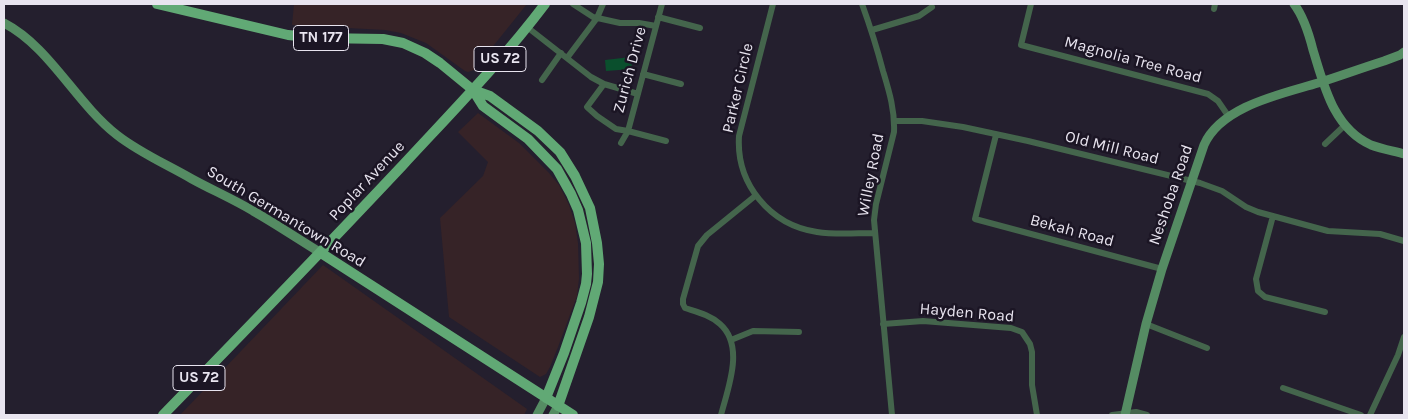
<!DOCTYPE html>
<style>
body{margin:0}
#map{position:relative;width:1408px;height:419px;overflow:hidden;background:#241f2e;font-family:Karla,sans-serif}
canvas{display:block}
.frame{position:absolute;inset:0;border:5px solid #e8e4ef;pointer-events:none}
</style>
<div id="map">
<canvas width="1408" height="419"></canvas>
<div class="frame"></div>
</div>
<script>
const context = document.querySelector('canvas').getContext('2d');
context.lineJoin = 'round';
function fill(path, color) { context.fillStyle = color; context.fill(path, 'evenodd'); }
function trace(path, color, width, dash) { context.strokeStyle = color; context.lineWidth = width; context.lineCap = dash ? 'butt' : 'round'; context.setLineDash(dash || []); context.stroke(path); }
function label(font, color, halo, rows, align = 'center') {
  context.font = font + ' Karla,sans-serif'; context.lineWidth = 5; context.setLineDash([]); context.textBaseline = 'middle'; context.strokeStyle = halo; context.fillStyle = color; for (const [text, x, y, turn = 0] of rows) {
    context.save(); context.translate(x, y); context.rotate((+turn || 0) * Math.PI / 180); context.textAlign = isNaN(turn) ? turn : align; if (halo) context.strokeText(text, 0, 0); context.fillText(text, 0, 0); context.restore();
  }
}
fill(new Path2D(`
 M294,4H527L474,70L468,72L465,71L426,43L401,33L385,30L292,25Z
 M478,113L519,143L549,173L559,185L569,205L575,223L578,243L579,278L577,296L558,347L550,367L546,374L540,377L449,317L440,218L483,176L488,162L458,132Z
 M323,265L527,409L524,415H180Z`), '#362327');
fill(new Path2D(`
 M631,57L632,69L606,71L605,60Z
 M1170,212L1172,213L1165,233L1163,232L1161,228C1162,221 1164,216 1170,212Z`), '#0a4f2d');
trace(new Path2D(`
 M573,4L593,17L620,23H639L656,26
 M773,4L739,136C736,184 770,225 817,232C836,235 856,233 875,233
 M862,4C870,26 877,48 883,71C889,91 895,110 894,132L876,204L874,220L892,415
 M1031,4L1021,45L1208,94L1218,101L1229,117
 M1214,9L1215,4
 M658,17L700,28
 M527,27L591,77L604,84L638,94
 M872,30L919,16L932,7
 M567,58L597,18L603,4
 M643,74L681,84
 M542,80L561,53
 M604,84L587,107L597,116L616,129L628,131L666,141
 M895,121H922L963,127L1028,141L1200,183L1222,191L1246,207L1258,212L1328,231L1380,234L1404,241
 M996,135L975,219L1162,269
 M621,143L628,131L662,4
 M1325,144L1345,125
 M1273,216L1256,279L1258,291L1265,297L1325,312
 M883,324L923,321L1011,328L1022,332L1030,344L1032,352V385L1037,415
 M1146,324L1207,348
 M731,340L753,331L799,332
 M1283,388L1361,415
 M721,415C728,388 745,346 720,324C710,315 697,312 685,308L683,304V299L698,246L707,235L755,196
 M1112,415L1136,412L1147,415
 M1370,415L1398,355L1404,337`), '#44654c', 6);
trace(new Path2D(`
 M1294,4C1304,17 1309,34 1313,50C1324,85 1333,128 1371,145C1382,149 1393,151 1404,154
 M4,23C50,47 75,102 117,135C140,153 166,164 192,179C212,190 233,199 253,211C276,224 298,239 321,253
 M537,415L546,398
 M553,415L558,406
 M1125,415L1146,324L1162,269L1204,145C1221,106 1282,94 1318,83C1340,76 1362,68 1384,61L1400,55L1404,52`), '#558c63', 9);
trace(new Path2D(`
 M157,4L288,35L319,38L383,39L403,43L425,53L440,63L473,90L483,106L528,139L557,169L571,194L578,210L586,243L587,274L586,284L581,303L564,353L546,398
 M473,90L490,96L538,131L560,152L575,176L590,208L597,243L599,264L598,282L589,317L558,406
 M321,253L573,415
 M163,415C243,333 323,250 402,166C451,113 502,61 545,4`), '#61a975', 10);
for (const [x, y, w] of [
 [321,38,55],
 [500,59,52],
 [199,378,52]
]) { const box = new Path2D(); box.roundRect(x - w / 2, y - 12.5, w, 25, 4); context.fillStyle = '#1b1524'; context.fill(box); trace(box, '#e8e4ef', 1); }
label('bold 15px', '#e8e4ef', null, [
 ["TN 177",321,38],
 ["US 72",500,59],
 ["US 72",199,378]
]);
label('16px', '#e8e4ef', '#1b1524', [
 ["Magnolia Tree Road",1133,60,15],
 ["Zurich Drive",630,70,-75],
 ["Parker Circle",738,88,-77],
 ["Old Mill Road",1112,148,14],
 ["Willey Road",871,175,-79],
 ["Poplar Avenue",367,181,-47],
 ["Neshoba Road",1171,195,-71],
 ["South Germantown Road",286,217,31],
 ["Bekah Road",1072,231,15],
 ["Hayden Road",967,313,5]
]);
</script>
